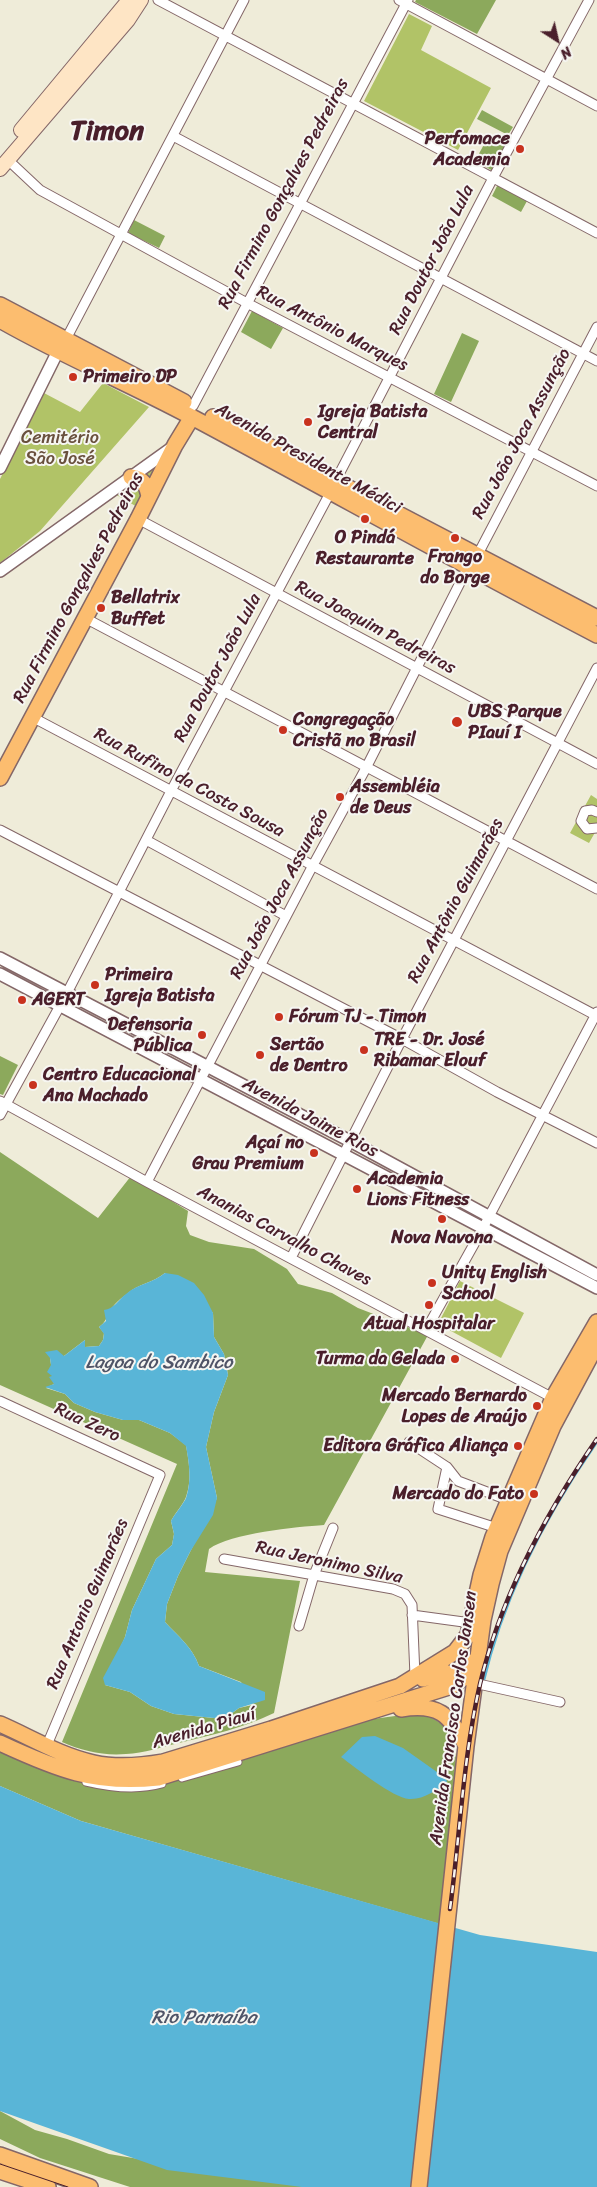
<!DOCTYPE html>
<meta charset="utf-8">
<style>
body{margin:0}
#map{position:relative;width:597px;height:2187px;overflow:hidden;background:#efecd9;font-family:Sriracha,sans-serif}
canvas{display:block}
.north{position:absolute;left:532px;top:15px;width:50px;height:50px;-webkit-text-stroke:4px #f6f6f2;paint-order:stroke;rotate:145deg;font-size:14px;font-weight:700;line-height:20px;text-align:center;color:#4a1f2b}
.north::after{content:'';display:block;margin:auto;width:18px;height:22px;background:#4a1f2b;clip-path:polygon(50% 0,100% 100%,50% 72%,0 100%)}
</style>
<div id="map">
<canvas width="597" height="2187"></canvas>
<div class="north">N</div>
</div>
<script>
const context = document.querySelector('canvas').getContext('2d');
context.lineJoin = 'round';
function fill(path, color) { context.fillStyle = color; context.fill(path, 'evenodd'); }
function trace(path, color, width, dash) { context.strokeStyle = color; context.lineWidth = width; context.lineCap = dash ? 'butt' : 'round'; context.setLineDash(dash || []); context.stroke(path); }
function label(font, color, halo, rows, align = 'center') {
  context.font = font + ' Sriracha,sans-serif'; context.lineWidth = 4; context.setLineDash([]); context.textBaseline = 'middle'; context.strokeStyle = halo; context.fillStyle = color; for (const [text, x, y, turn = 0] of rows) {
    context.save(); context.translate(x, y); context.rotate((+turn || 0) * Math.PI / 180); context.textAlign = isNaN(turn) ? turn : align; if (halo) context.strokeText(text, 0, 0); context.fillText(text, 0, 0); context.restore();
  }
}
fill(new Path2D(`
 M409,14L432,26L421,50L491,88L458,150L364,101Z
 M103,383L149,407L40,531L0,563V479L44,393L80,412Z
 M167,456L139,508L113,493Z
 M591,795L597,799V829L589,843L570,833Z
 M460,1281L524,1313L501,1358L438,1324Z`), '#b1c367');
fill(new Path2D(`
 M416,0H496L477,34L415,2Z
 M482,110L513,127L508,135L477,119Z
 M488,137L506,147L493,171L475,161Z
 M498,184L527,201L521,212L492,196Z
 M134,220L165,236L159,248L128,233Z
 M252,311L283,328L271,349L241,332Z
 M462,333L479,341L451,402L434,394Z
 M0,1056L18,1065L3,1095L0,1094Z
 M0,1152L98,1218L131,1176L188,1211L186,1226L190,1235L209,1242L254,1249L287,1269L298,1284L332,1293L358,1308L428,1335L324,1525C296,1527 231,1533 209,1549L205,1572L300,1581L274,1713C243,1728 212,1735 179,1743C162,1747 144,1753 126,1754C104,1756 82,1751 62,1742L177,1464L0,1385ZM165,1273L213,1313L214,1337L224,1354L228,1375L214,1412L206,1447L217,1498L178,1576L167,1604L165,1622C178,1636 193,1648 199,1666L241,1682L252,1705L239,1708L224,1719L174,1714L151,1706L130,1692L105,1685L125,1637L132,1610L156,1559L172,1545L174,1534L171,1521C174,1515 184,1503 186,1497C192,1480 189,1463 186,1445L170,1433L139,1420H123L95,1412L74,1403L65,1394L46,1388L54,1384L50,1358L64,1356L85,1340V1347L99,1346L103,1340L104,1333L99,1327C106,1322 106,1318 110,1311C113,1305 121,1298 127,1294C139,1283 153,1283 165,1273Z
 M417,1713C444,1720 452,1731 456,1758L440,1924L81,1821L0,1786V1749L49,1770L238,1762L316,1733L373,1719Z
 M0,2111L35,2130L67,2139L109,2154L306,2187H130L40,2158L0,2139Z`), '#8ca95c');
fill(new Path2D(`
 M165,1273L178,1275L194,1283L204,1295L213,1313L214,1337L224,1354L228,1375L214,1412L206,1447L217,1498L213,1515L190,1552L178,1576L167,1604L165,1622C178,1636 193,1648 199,1666L265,1692V1700L239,1708L224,1719L174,1714L151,1706L130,1692L105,1685L103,1678L125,1637L132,1610L156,1559L172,1545L174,1534L171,1521C174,1515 184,1503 186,1498C192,1480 189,1463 186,1446L170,1433L139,1420H123L95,1412L74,1403L65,1394L45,1387L54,1384L49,1377L52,1376L47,1372L51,1365L50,1358L45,1352L57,1350L64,1356L85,1340V1347L99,1346L103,1340L104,1334L99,1327L106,1321L104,1310C114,1309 118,1300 126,1294C139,1283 153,1283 165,1273Z
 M375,1736L403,1748L444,1777L447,1781L445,1787C434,1789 425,1800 409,1799C393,1798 355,1767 341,1757L362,1737Z
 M0,1786L81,1821L480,1935L597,1952V2187H302L167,2170L0,2111Z`), '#59b5d7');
trace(new Path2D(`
 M483,1684C503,1597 546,1515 597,1442`), '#59b5d7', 2.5);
const pedestrian = new Path2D(`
 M182,1778L238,1762
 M86,1782C111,1788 137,1791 162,1784`);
const minor = new Path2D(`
 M158,0L597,233
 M399,0L597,106
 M173,136L597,361
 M8,160L40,190L247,303L597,486
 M65,341L244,0
 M193,406L408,0
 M335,482L494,176L589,0
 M138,519L597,764
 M477,556L597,327
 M85,618L597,889
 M32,717L597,1016
 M597,812L592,810L585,811L581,821L587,829L597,828
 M0,830L402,1039L497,1092L597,1143
 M146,840L286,916
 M0,1101L147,1182L553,1398
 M0,1115L67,993L171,791L330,493
 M147,1182L312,867L366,768L468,567
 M291,1258L402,1039L597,668
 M426,1330L483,1228L597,1012
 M0,1401L160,1475L47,1745
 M409,1442L447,1467L458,1481L508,1500
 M447,1467L438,1509L497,1528
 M224,1559L393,1589L405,1594L412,1605L415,1676
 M412,1615L471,1623
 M299,1626L314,1575L333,1528
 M474,1683L560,1702`);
const tertiary = new Path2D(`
 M0,468L58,351
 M0,571L173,447
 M0,958L350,1141L597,1275
 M0,974L597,1288`);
const secondary = new Path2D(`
 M21,130L129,0
 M0,169L128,20L141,0`);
const primary = new Path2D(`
 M0,305L184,402
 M0,320C61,355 126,382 188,415C325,488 460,564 597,635
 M213,417L597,618
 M131,477C144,479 147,485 149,497
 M0,778L138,519L175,445L192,417
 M423,1679L448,1673L452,1677C452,1684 447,1686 441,1688
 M401,1709C438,1703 450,1714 466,1746
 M0,1724C30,1737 61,1756 94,1763C117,1768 140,1766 163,1762L271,1729L400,1686L455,1652L468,1635L481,1575L493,1537L553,1398L597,1322
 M0,1743C56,1769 95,1785 158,1778L452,1686L469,1674L474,1661
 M0,2155L90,2187
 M0,2171L48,2187
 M419,2187L466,1746L483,1620L491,1584L500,1551L553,1426L597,1344`);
trace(pedestrian, '#846768', 9);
trace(minor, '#846768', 11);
trace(tertiary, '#846768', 14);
trace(secondary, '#846768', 16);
trace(primary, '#846768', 18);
trace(pedestrian, '#fff', 7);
trace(minor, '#fff', 9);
trace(tertiary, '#fff', 11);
trace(secondary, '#fee5c5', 14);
trace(primary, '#fcbd6f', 15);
trace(new Path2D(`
 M0,2164L68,2187`), '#4a1f2b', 1);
const rail = new Path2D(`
 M450,1909C460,1835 463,1758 480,1684C501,1596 546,1513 597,1439`);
trace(rail, '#4a1f2b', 4.5);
trace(rail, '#f6f6f2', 2.5, [8]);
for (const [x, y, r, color] of [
 [520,149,5,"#c8321e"],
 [73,377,5,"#c8321e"],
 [308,422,5,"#c8321e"],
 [365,519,5,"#c8321e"],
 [455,538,5,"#c8321e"],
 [101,608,5,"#c8321e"],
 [457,722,6,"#c8321e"],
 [283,730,5,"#c8321e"],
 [340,797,5,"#c8321e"],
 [95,985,5,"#c8321e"],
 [22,1000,5,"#c8321e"],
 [279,1017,5,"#c8321e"],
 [202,1035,5,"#c8321e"],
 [364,1050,5,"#c8321e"],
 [260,1055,5,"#c8321e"],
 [33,1085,5,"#c8321e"],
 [314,1153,5,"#c8321e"],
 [357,1189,5,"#c8321e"],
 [442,1219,5,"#c8321e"],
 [432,1283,5,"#c8321e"],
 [429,1305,5,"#c8321e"],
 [455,1359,5,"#c8321e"],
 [537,1406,5,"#c8321e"],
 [518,1446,5,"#c8321e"],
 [534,1494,5,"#c8321e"]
]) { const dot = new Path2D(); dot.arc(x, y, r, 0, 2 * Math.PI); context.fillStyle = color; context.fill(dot); trace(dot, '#f6f6f2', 2); }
label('bold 18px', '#4a1f2b', '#f6f6f2', [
 ["Perfomace",510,139,"right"],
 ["Academia",510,160,"right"],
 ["Primeiro DP",83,377],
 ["Igreja Batista",318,412],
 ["Central",318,433],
 ["O Pindá",365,538,"center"],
 ["Restaurante",365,559,"center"],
 ["Frango",455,557,"center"],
 ["do Borge",455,578,"center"],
 ["Bellatrix",111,598],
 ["Buffet",111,619],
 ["UBS Parque",468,712],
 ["PIauí I",468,733],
 ["Congregação",293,720],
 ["Cristã no Brasil",293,741],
 ["Assembléia",350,787],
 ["de Deus",350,808],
 ["Primeira",105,975],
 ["Igreja Batista",105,996],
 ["AGERT",32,1000],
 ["Fórum TJ - Timon",289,1017],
 ["Defensoria",192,1025,"right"],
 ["Pública",192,1046,"right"],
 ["TRE - Dr. José",374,1040],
 ["Ribamar Elouf",374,1061],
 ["Sertão",270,1045],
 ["de Dentro",270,1066],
 ["Centro Educacional",43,1075],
 ["Ana Machado",43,1096],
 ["Açaí no",304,1143,"right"],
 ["Grau Premium",304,1164,"right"],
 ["Academia",367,1179],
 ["Lions Fitness",367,1200],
 ["Nova Navona",442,1238,"center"],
 ["Unity English",442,1273],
 ["School",442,1294],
 ["Atual Hospitalar",429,1324,"center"],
 ["Turma da Gelada",445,1359,"right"],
 ["Mercado Bernardo",527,1396,"right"],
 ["Lopes de Araújo",527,1417,"right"],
 ["Editora Gráfica Aliança",508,1446,"right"],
 ["Mercado do Fato",524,1494,"right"]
], 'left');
label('18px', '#4a1f2b', '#f6f6f2', [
 ["Rua Firmino Gonçalves Pedreiras",284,194,-62],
 ["Rua Doutor João Lula",432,260,-63],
 ["Rua Antônio Marques",332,329,27],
 ["Rua João Joca Assunção",522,434,-62],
 ["Avenida Presidente Médici",308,459,29],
 ["Rua Firmino Gonçalves Pedreiras",79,588,-62],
 ["Rua Joaquim Pedreiras",375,628,28],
 ["Rua Doutor João Lula",218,668,-62],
 ["Rua Rufino da Costa Sousa",189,783,28],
 ["Rua João Joca Assunção",280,894,-62],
 ["Rua Antônio Guimarães",456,901,-62],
 ["Avenida Jaime Rios",310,1118,28],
 ["Ananias Carvalho Chaves",284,1236,28],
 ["Rua Zero",87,1423,25],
 ["Rua Jeronimo Silva",329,1563,12],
 ["Rua Antonio Guimarães",88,1604,-67],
 ["Avenida Francisco Carlos Jansen",454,1718,-82],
 ["Avenida Piauí",204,1729,-16]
]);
label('18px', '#69503d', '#f6f6f2', [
 ["Cemitério",60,438],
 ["São José",60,459]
]);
label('italic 19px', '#4f5467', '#f6f6f2', [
 ["Lagoa do Sambico",159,1363],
 ["Rio Parnaíba",204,2018]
]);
label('bold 28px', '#4a1f2b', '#f6f6f2', [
 ["Timon",107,132]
]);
</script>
